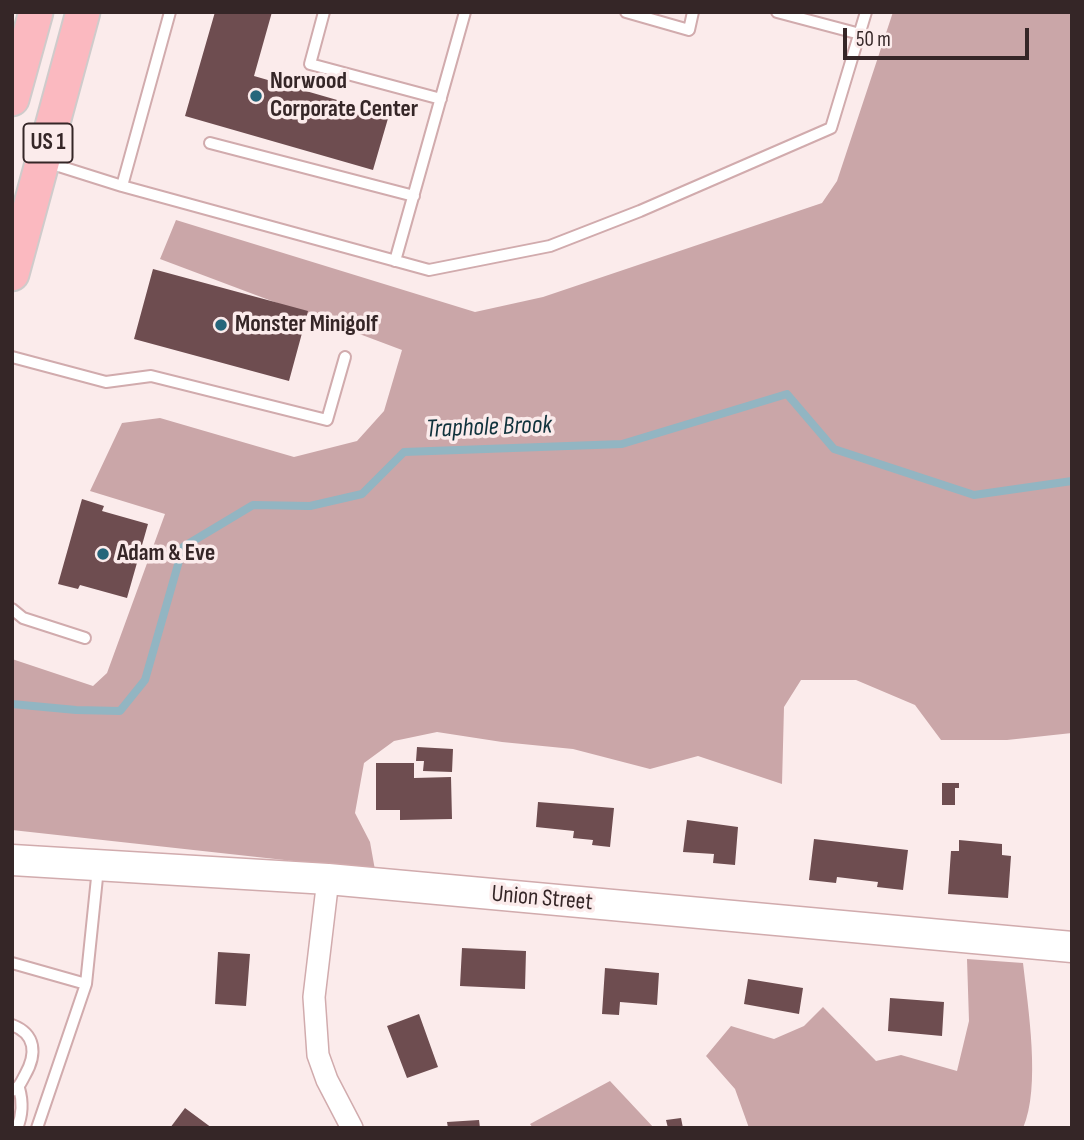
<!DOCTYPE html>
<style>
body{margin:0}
#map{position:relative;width:1084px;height:1140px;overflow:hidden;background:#fbebeb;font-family:"Sofia Sans Condensed",sans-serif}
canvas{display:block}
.frame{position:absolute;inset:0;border:14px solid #352627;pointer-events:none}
.scale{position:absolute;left:843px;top:28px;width:186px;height:32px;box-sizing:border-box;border:4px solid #352627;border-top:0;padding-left:9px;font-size:21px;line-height:24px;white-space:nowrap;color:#352627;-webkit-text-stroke:5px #fbebeb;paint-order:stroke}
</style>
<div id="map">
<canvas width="1084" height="1140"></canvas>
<div class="frame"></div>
<div class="scale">50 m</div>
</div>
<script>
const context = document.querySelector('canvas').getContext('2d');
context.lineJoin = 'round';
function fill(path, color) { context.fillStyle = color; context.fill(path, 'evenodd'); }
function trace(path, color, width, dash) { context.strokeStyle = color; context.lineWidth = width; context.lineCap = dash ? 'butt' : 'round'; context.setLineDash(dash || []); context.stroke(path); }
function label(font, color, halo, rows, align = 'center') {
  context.font = font + ' "Sofia Sans Condensed",sans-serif'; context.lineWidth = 7; context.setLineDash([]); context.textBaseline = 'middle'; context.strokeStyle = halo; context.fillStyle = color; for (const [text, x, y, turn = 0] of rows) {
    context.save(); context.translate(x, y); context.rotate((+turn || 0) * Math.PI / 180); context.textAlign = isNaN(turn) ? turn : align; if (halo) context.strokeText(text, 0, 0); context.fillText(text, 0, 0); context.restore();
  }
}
fill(new Path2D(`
 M893,12H1072V733L1007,740H941L915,705L856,680H801L784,707L782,784L698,756L650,769L573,749L502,742L437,732L394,741L364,763L355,813L370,842L375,870L12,830V659L93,686L107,673L165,514L90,491L122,423L160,418L294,457L357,441L384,411L402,350L160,259L176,220L475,312L543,297L822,203L837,181Z
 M967,959L1023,963C1028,1008 1041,1087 1023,1128H749L735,1089L706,1056L731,1026L774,1039L804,1026L823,1007L876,1061L901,1055L957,1071L969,1021Z
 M610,1081L654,1128H533L530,1124Z`), '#caa6a8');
trace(new Path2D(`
 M12,704L76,710L120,711L145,680L183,547L253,505L310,506L362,494L404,452L622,444L787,394L834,449L974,495L1072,481`), '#92b5c2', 8);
fill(new Path2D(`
 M215,12H272L254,76L389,115L373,170L185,116Z
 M153,269L308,311L289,381L134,339Z
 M82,499L104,506L102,511L148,524L127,598L80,585L78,589L58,584Z
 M417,747L453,749L452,772L423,771L424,761H416Z
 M376,763H414V778L451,777L452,819L400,820V810H376Z
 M942,783H959V788H955V805H942Z
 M538,802L614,808L610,847L592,845L593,840L573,838L574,831L536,827Z
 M687,820L738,827L735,865L713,863L714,854L683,852Z
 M814,839L908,850L903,890L877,887L878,882L837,877L836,883L809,880Z
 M959,840L1002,844V855L1011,856L1008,898L948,894L951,851H959Z
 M462,948L526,951L525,989L460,986Z
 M218,952L250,954L246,1006L215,1004Z
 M605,968L659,973L657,1005L620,1002L619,1015L602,1014Z
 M748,979L803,988L799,1014L744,1004Z
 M890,998L944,1002L942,1036L888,1031Z
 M419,1014L438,1067L407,1078L387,1026Z
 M185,1108L212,1128H170Z
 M681,1118L683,1128H668L666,1120Z
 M479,1120L480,1128H448L447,1122Z`), '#6e4d50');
const lane = new Path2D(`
 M324,12L310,64L441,99
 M626,12L689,30L693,12
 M777,12L860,34
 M210,143L414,196
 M46,162L122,186L429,270L550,246L640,211L831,128L866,12
 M122,186L170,12
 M395,261L465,12
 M12,357L106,382L151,376L327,420L345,357
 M12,609L23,618L85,638
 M12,963L86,984L37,1128
 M86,984L98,868
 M12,1025C36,1034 37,1054 25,1075C21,1082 20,1087 12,1091
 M17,1128C23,1114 23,1102 19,1088`);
const street = new Path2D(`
 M328,879L314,997L318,1055L327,1080L352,1128`);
const secondary = new Path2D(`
 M12,860L328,879L1072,947`);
const primary = new Path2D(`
 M12,99L36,12
 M12,274L83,12`);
trace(lane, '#d1abad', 14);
trace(street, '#d1abad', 24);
trace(secondary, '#d1abad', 33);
trace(primary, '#cfcbcb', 37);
trace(lane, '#fff', 10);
trace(street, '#fff', 21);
trace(secondary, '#fff', 30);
trace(primary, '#fbb9c0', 33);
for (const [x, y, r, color] of [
 [256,96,7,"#26667b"],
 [221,325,7,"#26667b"],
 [103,554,7,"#26667b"]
]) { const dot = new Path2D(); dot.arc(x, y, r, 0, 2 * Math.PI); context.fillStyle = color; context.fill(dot); trace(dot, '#fbebeb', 2.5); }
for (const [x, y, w] of [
 [48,143,49]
]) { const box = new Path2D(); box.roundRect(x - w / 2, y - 19.5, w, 39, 5); context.fillStyle = '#fbebeb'; context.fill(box); trace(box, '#352627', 2); }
label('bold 23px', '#352627', null, [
 ["US 1",48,143]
]);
label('bold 24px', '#352627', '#fbebeb', [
 ["Norwood",270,82],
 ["Corporate Center",270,110],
 ["Monster Minigolf",235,325],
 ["Adam & Eve",117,554]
], 'left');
label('24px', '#352627', '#fbebeb', [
 ["Union Street",542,899,5]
]);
label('italic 26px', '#11333d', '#fbebeb', [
 ["Traphole Brook",489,428,-2]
]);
</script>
